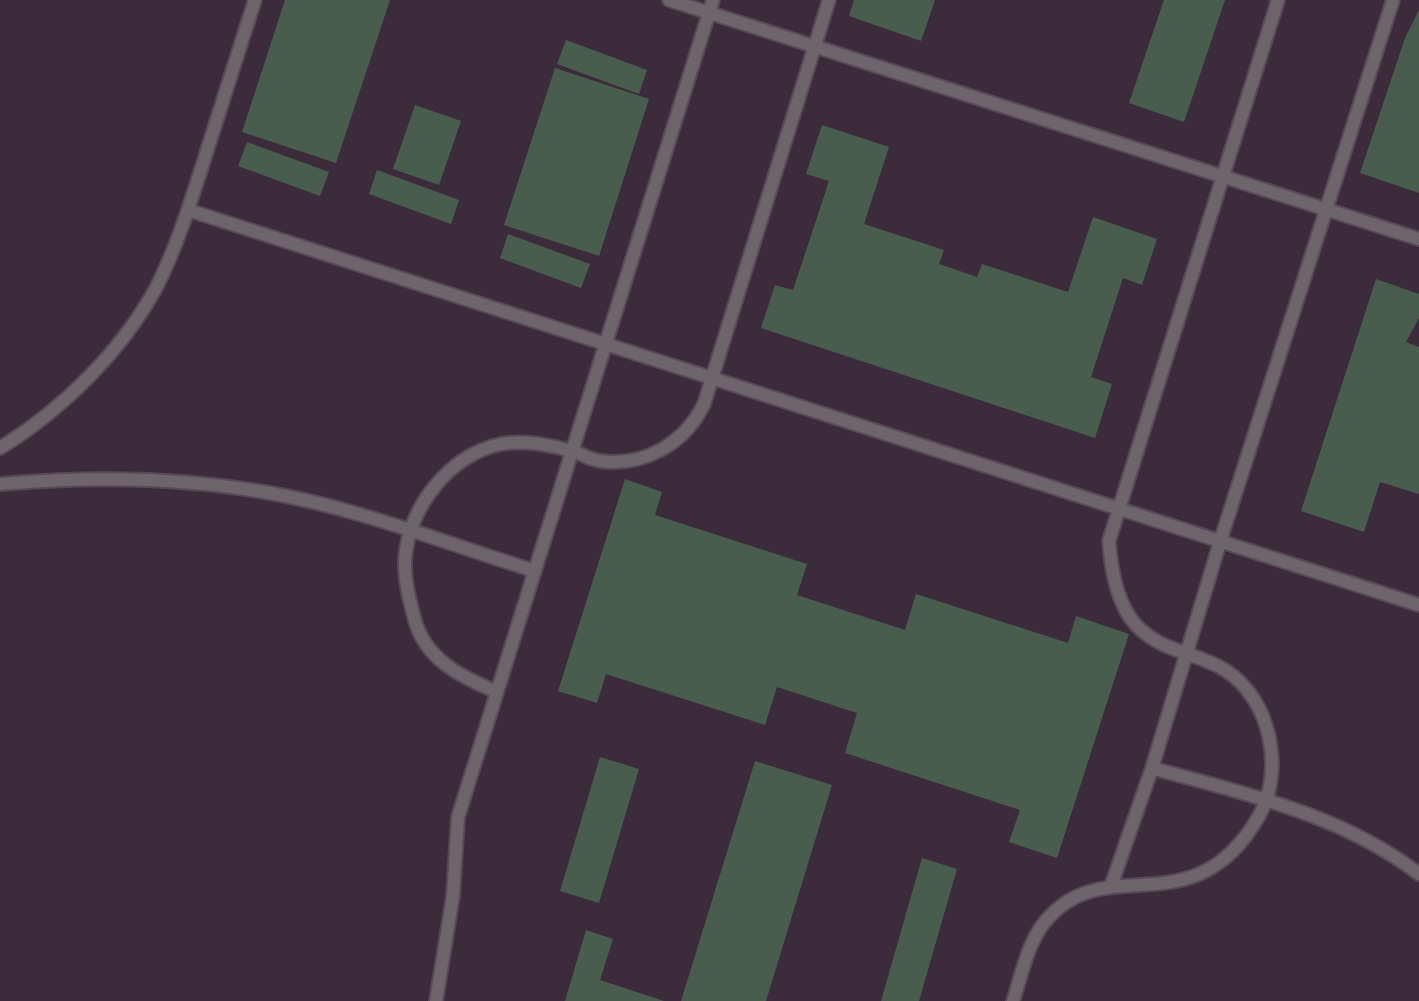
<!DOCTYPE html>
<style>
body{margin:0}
canvas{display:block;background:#3b2b3b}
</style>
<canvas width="1419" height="1001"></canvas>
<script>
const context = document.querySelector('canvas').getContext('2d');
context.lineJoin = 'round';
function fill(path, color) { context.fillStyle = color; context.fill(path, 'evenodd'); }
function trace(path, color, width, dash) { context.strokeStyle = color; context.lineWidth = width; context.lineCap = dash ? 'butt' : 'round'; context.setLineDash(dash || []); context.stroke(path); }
fill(new Path2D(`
 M285,0H390L336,163L242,132Z
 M854,0H935L921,41L849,16Z
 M1164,0H1225L1184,122L1129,103Z
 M1419,10V193L1360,173L1405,38Z
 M566,40L647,70L639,94L557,64Z
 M555,68L649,99L599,256L504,225Z
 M415,105L461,121L439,185L393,169Z
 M822,125L889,147L864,224L944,250L939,264L977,277L982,264L1068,292L1093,217L1157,239L1142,285L1123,278L1091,377L1112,384L1095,438L761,328L775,285L793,290L829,181L806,174Z
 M247,142L329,172L320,196L238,166Z
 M377,170L459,200L451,224L369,194Z
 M508,234L590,264L581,288L500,258Z
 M1376,279L1419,294V318L1406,342L1419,347V494L1380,482L1364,532L1301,511Z
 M625,479L662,492L655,515L807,564L797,595L905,630L916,594L1068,643L1076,616L1129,634L1057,858L1009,842L1020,810L845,753L857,713L777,687L765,725L606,674L597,703L558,691Z
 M600,757L639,769L599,903L560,891Z
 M755,761L832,785L766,1001H681Z
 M922,858L957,869L919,1001H881Z
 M586,930L613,939L600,980L664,1001H565Z`), '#485d4e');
const lane = new Path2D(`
 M669,0L1419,239
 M188,210L1419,605
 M0,448C62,410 123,350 157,286C178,244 191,201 205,157C222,104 238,52 255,0
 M0,484C91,476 180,477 270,493C360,509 448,544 535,571
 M497,692C461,677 424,659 414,617C409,598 404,579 405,559C409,507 449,455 501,444C524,440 553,445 575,452C583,455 592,460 600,461C645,467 685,443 704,404L829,0
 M1152,768C1245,794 1341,814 1419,874
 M1111,886L1152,768L1220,542L1393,0
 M436,1001L453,896L458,817L713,0
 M1013,1001C1021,977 1027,947 1041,927C1101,844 1191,934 1259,816C1285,770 1271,699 1225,670C1196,652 1161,652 1136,625C1117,604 1111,570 1109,541L1278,0`);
trace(lane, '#584958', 16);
trace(lane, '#6d646c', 12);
</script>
